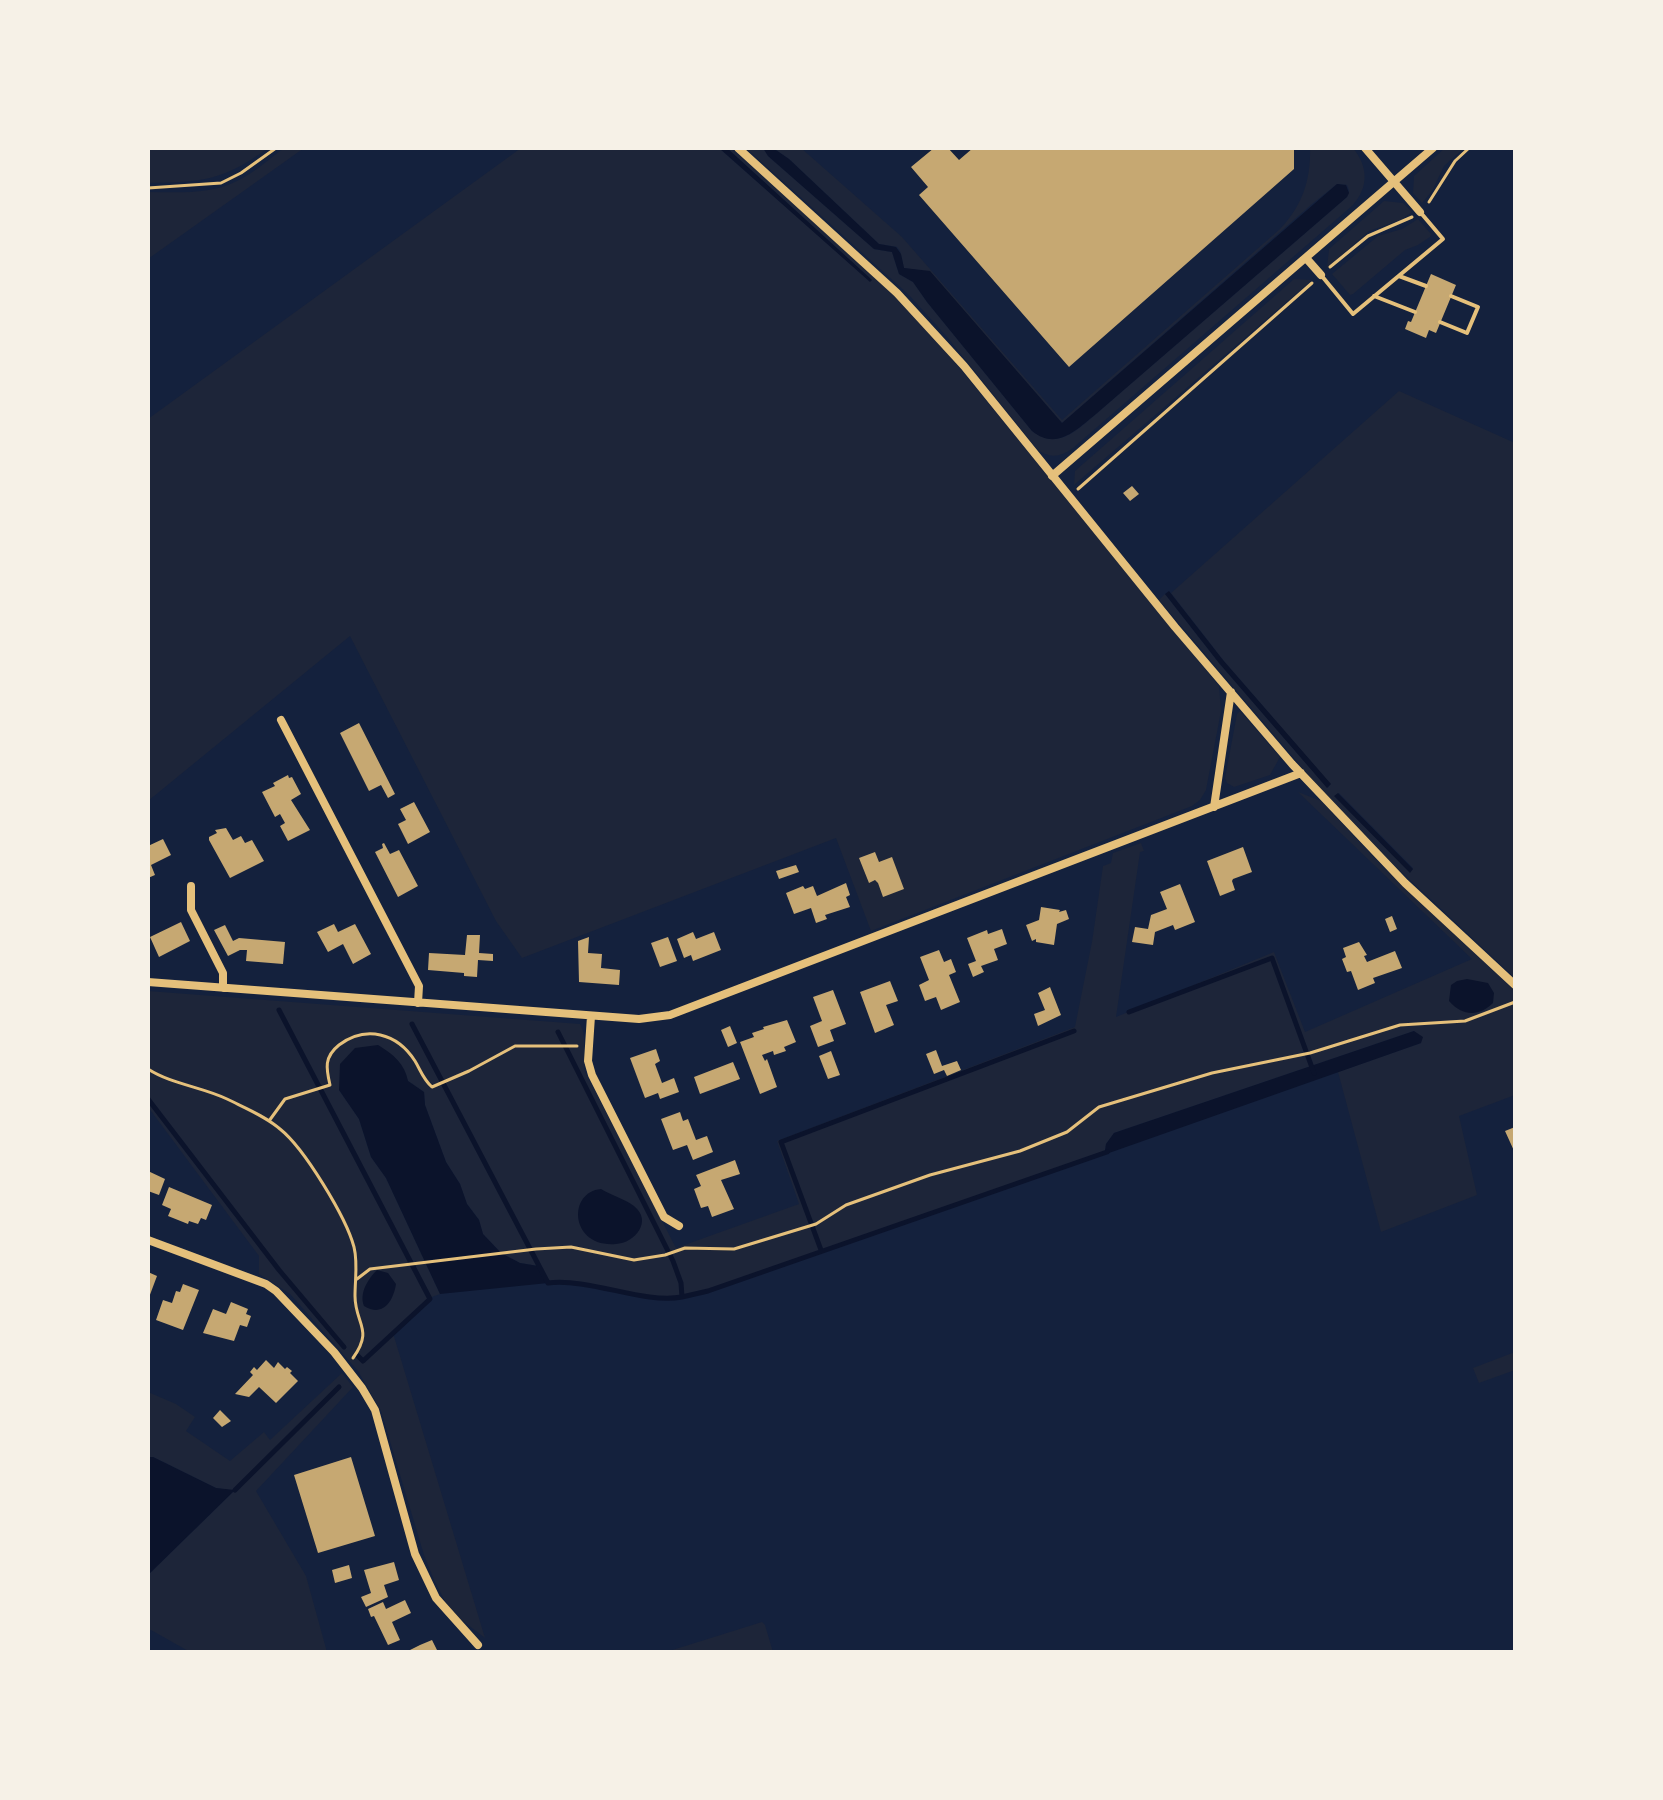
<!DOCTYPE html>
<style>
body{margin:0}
#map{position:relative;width:1663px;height:1800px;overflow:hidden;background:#14213d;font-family:Montserrat,sans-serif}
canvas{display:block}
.frame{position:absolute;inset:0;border:150px solid #f6f1e7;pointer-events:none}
</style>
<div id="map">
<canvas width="1663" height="1800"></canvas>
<div class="frame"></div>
</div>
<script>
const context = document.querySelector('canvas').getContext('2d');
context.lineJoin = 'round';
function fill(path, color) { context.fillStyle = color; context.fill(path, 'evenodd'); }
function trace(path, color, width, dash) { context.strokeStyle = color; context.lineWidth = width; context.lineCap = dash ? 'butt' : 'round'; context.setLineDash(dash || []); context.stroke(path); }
fill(new Path2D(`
 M148,148H268C223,181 203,182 148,183Z
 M284,148H304L148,259V192C177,192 210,195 237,181C254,173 269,159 284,148Z
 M521,148H719L870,281L872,280L727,148H731L895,295L945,350L1219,686L1221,711L1206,790L1200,800L1192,806L871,931L836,838L522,958L496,921L350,636L148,801V419Z
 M746,148H763L768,156L874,249L892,252L899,274L913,282L927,302L1032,431C1058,450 1076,431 1096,414L1347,197L1349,190L1347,185L1337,184L1312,204L1062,423L930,272L904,268L900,251L897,247L879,244L789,159L773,148H801L902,237L1062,420L1280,229C1302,206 1311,180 1310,148H1353C1368,166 1369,187 1353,205L1073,448C1061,457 1049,459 1037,449L948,338L909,295Z
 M1445,148H1464L1444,166L1432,191L1422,203L1413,193L1414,176Z
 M1384,201L1403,203L1412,212L1401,220L1369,231L1327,268L1329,249Z
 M1418,219L1431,234L1430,237L1418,245L1405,250L1353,294L1350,295L1332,274L1378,236L1402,229Z
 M1294,279L1312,280L1074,485L1075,471Z
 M1399,391L1515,443V978L1395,866L1316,784L1159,600L1165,594L1219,663L1328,788L1330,784L1223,660L1171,593ZM1339,793L1413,868L1410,872L1335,796Z
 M1240,711L1280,757L1270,775L1234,787L1227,783L1225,778L1237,714Z
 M1298,792L1321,801L1385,869L1515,991V1095L1459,1116L1477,1195L1381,1232L1338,1072L1421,1043L1414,1031L1114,1133L1106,1144L1105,1151L698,1294L666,1300L561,1282L548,1283L538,1266L520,1263L501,1253L483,1234L479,1220L467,1204L460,1184L446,1162L425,1105L424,1092L408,1081L398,1061L378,1045L339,1090L359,1119L371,1157L386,1178L440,1294L429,1298L393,1333L485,1638L459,1618L445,1601L434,1580L424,1555L381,1411L358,1371L290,1294L259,1274V1256L148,1107V991L580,1024C588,1037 582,1057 585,1072L676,1248L799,1204L777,1141L1075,1027L1092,942L1103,866L1111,863L1113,853L1141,843L1144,851L1140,852L1116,1017L1274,952L1305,1032L1472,959Z
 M1515,1352V1370L1479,1383L1473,1368Z
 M342,1373L353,1387L256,1491L306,1576L327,1652H190L151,1630L148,1632V1575L234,1491L216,1488L153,1457H148V1392L176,1404L195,1417L186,1431L230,1461L264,1432L270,1440Z
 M762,1622L765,1625L773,1652H666Z`), '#1d2539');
fill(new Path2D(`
 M719,148H727L872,280L870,282Z
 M763,148H773L789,159L879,244L896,247L901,254L904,268L930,271L1062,423L1337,184L1346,185L1349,193L1347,197L1096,414C1076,430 1057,451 1032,431L927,302L913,282L899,274L892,252L874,249L768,156Z
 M1169,591L1223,660L1331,784L1327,788L1219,663L1165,594Z
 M1338,793L1413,869L1410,873L1334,796Z
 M1467,979L1488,983L1494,993L1493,1003C1479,1017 1462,1016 1449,1001L1451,985L1457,981Z
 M1414,1031L1423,1037L1421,1043L1109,1153L1105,1151L1106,1144L1114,1133Z
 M378,1045C393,1054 405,1064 408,1081L424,1092L425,1105L446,1162L460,1184L467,1204L479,1220L483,1234L501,1253L520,1263L538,1266L548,1283L440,1294L386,1178L371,1157L359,1119L339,1090L340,1064L355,1048Z
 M601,1189C611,1195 625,1199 634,1206C653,1221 635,1243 616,1244C570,1248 567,1192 601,1189Z
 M377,1270L388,1273L396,1284C393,1303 382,1317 364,1306C359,1293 368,1279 377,1270Z
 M148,1457H153L216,1488L235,1490L148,1575Z`), '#0b132b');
trace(new Path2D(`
 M279,1010L430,1299L363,1361L358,1356
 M1129,1012L1272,958L1314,1073
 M412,1024L548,1283C591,1278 642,1304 682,1297L681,1283L673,1261L558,1032
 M148,1099L279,1270L344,1347
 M821,1250L781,1142L1074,1031
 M682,1297L708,1291L1107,1152
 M235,1490L339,1387`), '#0b132b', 5);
fill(new Path2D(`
 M934,148H948L959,160L973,148H1294V169L1069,367L919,195L928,187L911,167Z
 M1431,274L1456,285L1436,333L1429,330L1426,338L1405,329L1408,321L1411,322Z
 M1132,486L1139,494L1130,501L1123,493Z
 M359,723L395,794L388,798L381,785L369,791L340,733Z
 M288,775L289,778L292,777L301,794L291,800L310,830L288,841L280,826L285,823L280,814L275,817L262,792L275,786L273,783Z
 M414,802L430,832L408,844L398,824L406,820L400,809Z
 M226,828L233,840L241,836L245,843L252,840L264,861L230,878L209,840V837L217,833L215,830Z
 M163,839L171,855L151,865L155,875L148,878V846Z
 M384,843L390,854L399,850L418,886L398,897L375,852L383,848L382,844Z
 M1243,847L1252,872L1233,879L1232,881L1235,890L1220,896L1207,861Z
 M875,852L879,862L892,857L904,889L883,897L878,883L875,880L869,883L859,858Z
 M796,865L799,872L779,879L776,871Z
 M846,883L850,895L846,897L850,907L825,915L827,919L816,923L811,908L794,914L786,893L803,886L805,889L813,886L817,896Z
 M1180,884L1195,922L1175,930L1173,925L1155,932L1153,945L1132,942L1135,927L1148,929L1151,915L1167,909L1160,892Z
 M1041,907L1060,910L1059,912L1066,910L1069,919L1057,924L1054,945L1036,942V939L1032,941L1026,925L1039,920Z
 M1392,916L1397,929L1390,932L1385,919Z
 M181,922L190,941L159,957L150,937Z
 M334,924L338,932L355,924L371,954L353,964L343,944L328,952L317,932Z
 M225,925L233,941L239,938L285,942L283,964L246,961L247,950H240L228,956L214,930Z
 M1002,929L1007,944L994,949L998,960L981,966L984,972L973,977L968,964L976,961L967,938L987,930L988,934Z
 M693,932L696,939L714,932L721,950L693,961L691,955L684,958L677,939Z
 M467,935H480L479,953L493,954V961L478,960L477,977L464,976V973L428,970L429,953L465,955Z
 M589,937L588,953L602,954L601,968L620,970L619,985L579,982L578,941Z
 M668,937L677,961L660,967L651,943Z
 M1359,942L1367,955L1364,956L1367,962L1395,951L1402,968L1373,978L1375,983L1358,990L1351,971L1347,972L1342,959L1346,957L1343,948Z
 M939,950L944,962L951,959L956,972L949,975L960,1002L941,1010L936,997L925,1001L919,985L929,980L920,957Z
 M890,981L898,1001L886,1005L894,1025L875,1033L860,992Z
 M1050,987L1061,1015L1038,1026L1034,1014L1045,1010L1038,993Z
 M833,990L846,1024L830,1030L834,1041L818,1047L810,1026L822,1021L813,997Z
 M787,1020L796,1042L784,1047L786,1051L774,1055L773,1051L762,1055L765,1061L767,1059L777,1087L760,1094L740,1042L754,1037L752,1033L764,1029L763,1027Z
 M730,1026L737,1043L728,1047L721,1030Z
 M656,1049L660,1061L655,1064L662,1083L674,1078L679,1092L660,1099L658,1093L645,1098L630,1058Z
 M936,1050L942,1066L957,1061L961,1070L947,1076L944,1070L934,1074L926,1054Z
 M831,1051L840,1075L828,1079L819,1056Z
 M733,1062L740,1079L700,1094L694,1077Z
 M680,1112L683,1121L688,1119L696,1140L707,1136L713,1152L693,1160L687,1145L673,1150L661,1119Z
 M1515,1127V1153L1505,1131Z
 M735,1160L740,1174L721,1180L734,1209L712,1217L708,1206L701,1208L694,1189L701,1186L696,1175Z
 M148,1171L165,1179L159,1195L148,1191Z
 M169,1187L212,1205L206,1220L201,1218L198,1224L189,1221L188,1224L168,1216L171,1209L162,1205Z
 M148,1272L157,1276L148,1300Z
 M183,1284L199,1290L183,1330L156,1320L163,1300L172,1303L176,1291L180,1292Z
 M231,1302L248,1309L246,1314L251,1316L247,1327L240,1325L234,1341L203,1333L213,1309L226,1314Z
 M266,1360L274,1368L278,1362L285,1369L287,1367L292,1371L290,1373L298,1381L276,1403L259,1387L249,1397L235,1394L253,1375L250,1372L254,1367L257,1370Z
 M220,1410L231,1421L222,1427L213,1418Z
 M351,1457L375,1536L318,1553L294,1475Z
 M394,1562L399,1580L384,1585L388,1597L366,1607L361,1597L371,1593L364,1570Z
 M349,1565L352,1578L335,1583L332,1570Z
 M405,1600L411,1613L392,1622L400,1640L388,1645L374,1616L371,1617L368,1609L383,1602L386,1609Z
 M432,1640L438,1652H406L420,1645Z`), '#c6a872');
trace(new Path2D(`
 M148,188L221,183L241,173L276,148
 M1429,202L1455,161L1469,148
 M1330,267L1368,236L1412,217
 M1078,489L1312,283
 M148,1069C171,1084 202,1087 227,1099C245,1108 265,1116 280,1129C304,1148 346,1217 354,1247C358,1263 355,1279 355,1296C355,1324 374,1329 353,1358
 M269,1121L285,1099L330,1085C326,1068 324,1057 339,1045C366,1025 397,1033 415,1061C421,1071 423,1079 432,1087L469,1071L515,1046H577
 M357,1279L370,1269L536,1249L571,1247L634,1260L665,1255L685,1248L734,1249L816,1224L846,1205L930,1175L1020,1151L1067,1132L1099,1107L1212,1073L1310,1053L1400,1025L1465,1021L1515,1002`), '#e5c07b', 3);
trace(new Path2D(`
 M1321,275L1353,314L1443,239L1421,213
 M1399,276L1426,286
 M1374,296L1415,312
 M1440,322L1467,333L1478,307L1451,296`), '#e5c07b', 4);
trace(new Path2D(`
 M738,148L897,293L964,366L1175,627L1292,764L1405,883L1515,985
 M1365,148L1420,212
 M1306,258L1321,275
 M1052,476L1433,148
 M281,720L419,986L418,1003
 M1214,807L1231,692
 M191,886V910L223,973V988
 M148,982L639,1019L670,1015L1301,773
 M591,1016L588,1061L592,1075L664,1217L679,1226
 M148,1240L266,1284L276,1291L334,1352L362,1388L375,1410L415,1554L436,1598L478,1645`), '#e5c07b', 8);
</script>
